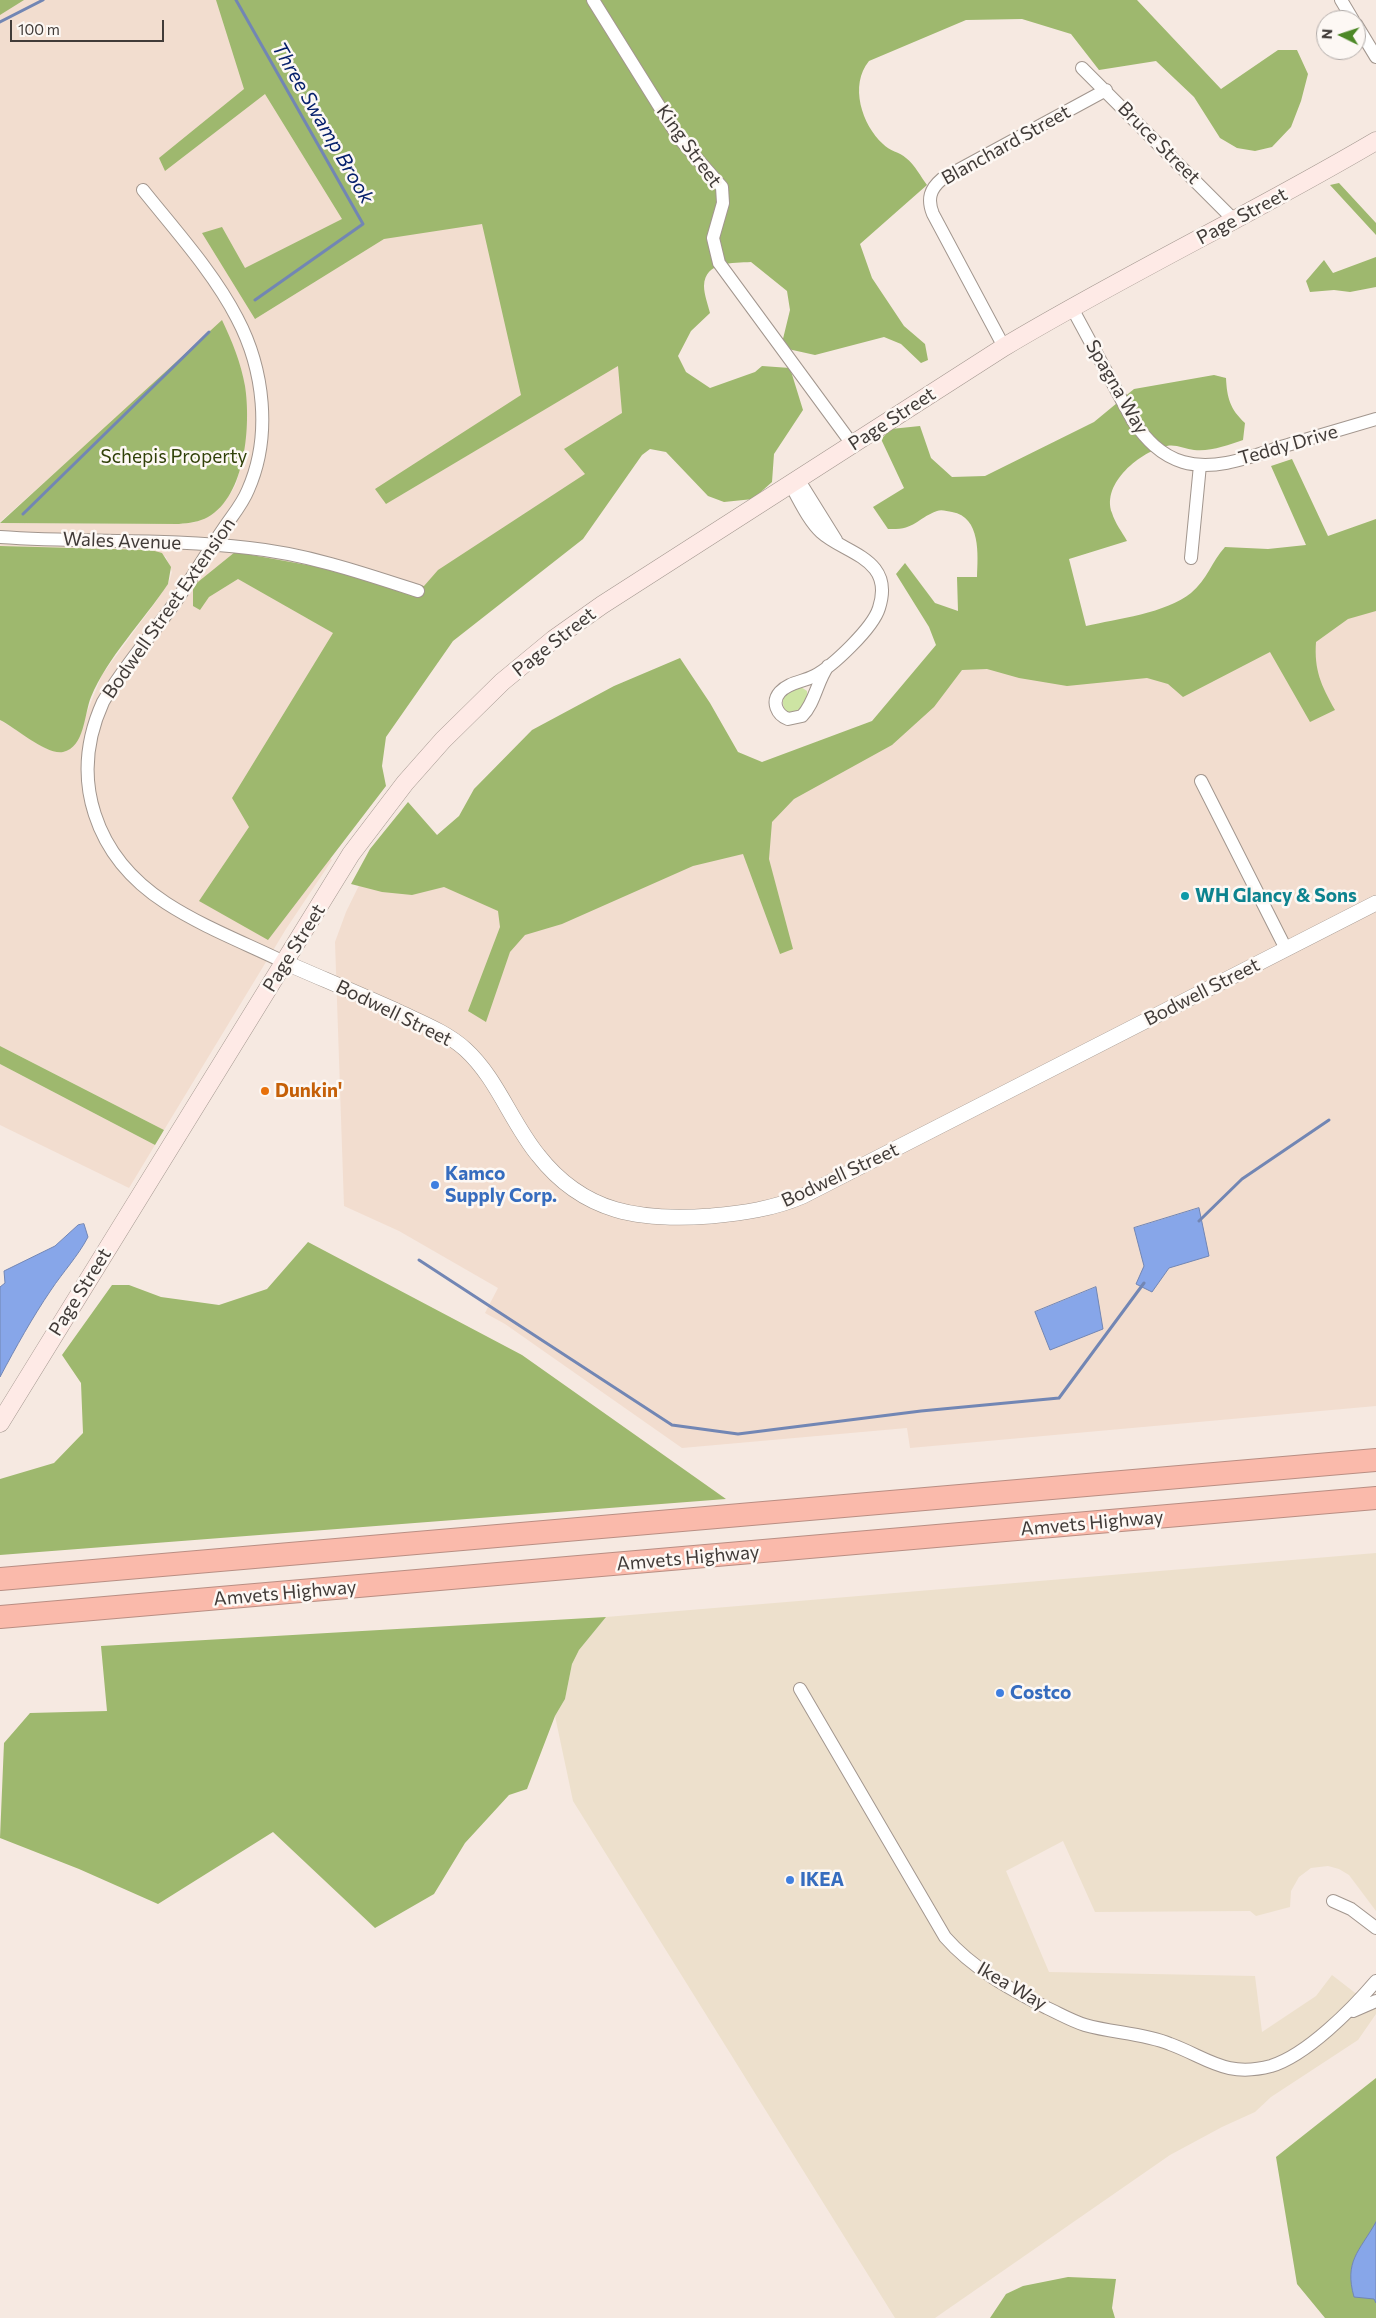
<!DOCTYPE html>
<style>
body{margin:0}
#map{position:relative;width:1376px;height:2318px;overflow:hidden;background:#f6e9e1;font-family:Commissioner,sans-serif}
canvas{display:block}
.north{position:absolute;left:1316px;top:10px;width:50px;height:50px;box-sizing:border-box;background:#fdf8f4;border:1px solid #b2aca9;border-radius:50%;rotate:274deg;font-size:14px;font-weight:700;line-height:20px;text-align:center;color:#413b38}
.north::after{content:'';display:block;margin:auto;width:18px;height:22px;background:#4d8826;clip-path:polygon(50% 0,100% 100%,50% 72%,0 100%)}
.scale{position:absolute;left:10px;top:20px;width:154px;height:22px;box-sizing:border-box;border:2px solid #413b38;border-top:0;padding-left:6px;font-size:15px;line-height:18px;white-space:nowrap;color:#413b38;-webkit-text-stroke:4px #fdf8f4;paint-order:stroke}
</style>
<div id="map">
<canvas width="1376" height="2318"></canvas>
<div class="north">N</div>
<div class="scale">100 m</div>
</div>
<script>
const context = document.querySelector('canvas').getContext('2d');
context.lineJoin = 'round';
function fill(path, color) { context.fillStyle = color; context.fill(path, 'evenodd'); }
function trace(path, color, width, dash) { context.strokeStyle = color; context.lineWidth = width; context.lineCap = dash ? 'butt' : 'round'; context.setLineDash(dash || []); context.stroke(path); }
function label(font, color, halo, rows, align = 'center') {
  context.font = font + ' Commissioner,sans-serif'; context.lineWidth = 5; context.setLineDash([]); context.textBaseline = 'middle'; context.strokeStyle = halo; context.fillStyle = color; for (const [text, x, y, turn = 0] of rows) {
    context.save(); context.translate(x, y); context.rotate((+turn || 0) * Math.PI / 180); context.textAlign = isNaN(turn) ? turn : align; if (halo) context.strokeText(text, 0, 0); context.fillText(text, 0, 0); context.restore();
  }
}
fill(new Path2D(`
 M1376,1553V1911L1349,1875L1339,1869L1328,1866L1311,1868L1299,1877L1291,1891L1290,1907L1256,1916L1250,1911L1095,1912L1063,1841L1006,1871L1049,1972L1255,1976L1262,2032L1316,1996L1332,1975L1376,2009V2014L1358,2040L1271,2097L1255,2112L1222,2127L1170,2155L935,2318H895L573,1801L555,1716L565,1699L572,1664L579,1650L606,1617Z`), '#ede0cc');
fill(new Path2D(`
 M0,0H255L503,180L605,298L666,397L608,471L254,811L332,860L286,929L164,1130L0,1046V720L47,749L61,752L83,722L102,675L155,603L169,582L172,572L166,557L151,550L0,546V523L179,524L196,522L231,493L236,484L244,452L246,409L88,443L0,522Z
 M1376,584V1406L910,1448L907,1428L682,1448L505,1324L485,1313L498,1288L399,1231L344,1206L335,942L346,912L368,867L494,868L875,726L939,643L1078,669Z
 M0,1064L155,1145L129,1188L0,1125Z`), '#f2ddcf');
fill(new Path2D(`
 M801,687L807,691V698L799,712L789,713L784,710L782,697L787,692Z`), '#cde4a3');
fill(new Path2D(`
 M0,0H24L0,15Z
 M216,0H1137L1221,89L1278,50H1297L1308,74L1301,101L1291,127L1272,147L1255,151L1237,148L1220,138L1194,97L1156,61L1099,70L1071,34L1022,19L966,20L869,61C849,85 862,125 883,144C889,151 900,152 906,158C915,165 921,177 927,185L860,244L872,278L904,326L925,344L928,360L921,363L901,344L884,337L815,355L788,349L782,343L790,310L787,291L751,262C733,263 705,261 704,286C704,294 708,305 710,313L691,331L678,356L686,372L710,388L755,372L762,366L790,368L803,410L774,454L772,482L753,499L724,502L708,496L666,452L650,449L642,455L583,539L453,641L386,737L382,766L386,786L268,940L199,901L249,827L232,798L333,633L238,579L209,597L200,610L193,606V586L235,552L424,586L438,570L585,474L564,449L622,413L618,366L386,504L375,489L521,395L482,224L384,239L255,319L202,233L222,227L245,268L342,219L265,94L165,171L159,158L244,89Z
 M1339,183L1376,223V235L1330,185Z
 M1376,257V287L1350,292L1334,290L1310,292L1306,281L1324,260L1333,273Z
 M222,320C232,341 241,363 245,386C251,424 246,496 208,517C199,522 189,523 179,524L0,523Z
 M1214,375L1226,378C1227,398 1230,409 1245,423L1243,440C1228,445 1210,452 1194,450C1186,449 1175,444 1167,446C1141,451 1101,483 1112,513C1115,523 1122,532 1127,541L1069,559L1086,626C1116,619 1167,613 1191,593C1207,580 1212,561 1225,547L1268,549L1306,545L1271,466L1292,459L1328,536L1376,519V611L1348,619L1316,642C1314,670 1321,685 1335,710L1310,722L1270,652L1183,697L1168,684L1147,678L1067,686L1019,678L987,669L962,670L934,707L892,745L794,799L772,822L769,859L793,949L780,954L743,854L693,866L562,924L525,935L510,952L486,1022L468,1011L500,927L498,911L444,887L412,895L382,892L351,884L370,849L408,802L437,835L459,816L474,789L532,730L614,686L680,658L710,703L738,752L762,762L872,721L936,645L929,627L896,574L905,563L935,603L958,611L957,577H977C978,555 981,517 952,512C947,511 941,509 937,511C914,520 916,530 888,529L873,507L904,488L881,439L891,429L920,426L931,458L952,477L985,476L1094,422L1134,389Z
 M0,546L151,550L162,553L171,567L168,584C144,620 107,658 91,697C84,714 85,747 63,752C46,755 16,728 0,720Z
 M0,1046L164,1130L155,1145L0,1064Z
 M308,1242L522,1355L726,1499L0,1555V1479L54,1463L83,1433L81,1383L62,1355L112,1285H129L161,1297L219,1305L267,1289Z
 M606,1617L579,1650L572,1664L565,1699L555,1716L527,1789L509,1795L465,1843L434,1894L375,1928L273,1832L158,1904L79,1869L0,1838L4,1743L30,1713L107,1711L101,1646Z
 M1376,2078V2318H1325L1297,2284L1276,2157Z
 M1068,2277L1116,2279L1112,2308L1115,2318H990L1006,2294L1023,2286Z`), '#9eb86e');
const water = new Path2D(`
 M1199,1208L1209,1256L1169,1268L1152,1292L1136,1284L1144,1266L1134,1228Z
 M84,1224L88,1237C78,1256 63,1272 51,1290C32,1318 16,1347 0,1377V1287L5,1283L4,1271L55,1246L78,1225Z
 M1096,1287L1103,1329L1050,1350L1035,1312Z
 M1376,2222V2303L1374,2299L1354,2297C1344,2261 1359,2252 1376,2222Z`);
fill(water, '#87a6e9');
trace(water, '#7286b4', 1);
trace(new Path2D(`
 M236,0L363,224L255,300
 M0,22L43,0
 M23,514L209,332
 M1199,1221L1242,1179L1329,1120
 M419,1260L672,1425L738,1434L921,1411L1059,1398L1144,1283`), '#7286b4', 3);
const minor = new Path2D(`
 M593,0L679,138L722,187L723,203L713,238L719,263L852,444
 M1341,0L1353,20
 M1356,24L1376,57
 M1082,68L1234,220
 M143,190C175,230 214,273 237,318C264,369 272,436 248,490C242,505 231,517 222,531C206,554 192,578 176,601C152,635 124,666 103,702C68,779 95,857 166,903C203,927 245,943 284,962
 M1072,308L1133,421C1146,439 1160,455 1183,462C1218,472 1257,454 1291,444C1319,436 1348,427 1376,419
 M1004,347L933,214C927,199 930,189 942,179L1106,90
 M798,479L836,540
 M790,484C799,499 808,520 821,532C845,554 895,558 879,608C873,628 832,667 814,676C803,682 789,682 780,692C771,702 777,715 788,719L802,716C815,703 817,681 828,666
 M0,537C83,543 167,538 249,548C307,554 363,573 418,591
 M1191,558L1200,465
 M1201,781L1286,949
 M800,1689L945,1937C973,1969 1010,1989 1047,2008C1060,2014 1072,2021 1085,2025C1113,2033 1143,2033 1170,2044C1208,2058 1226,2078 1271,2066C1307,2055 1352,2009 1376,1981
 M1333,1901L1351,1909L1376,1928
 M1353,2011L1376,2001`);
const tertiary = new Path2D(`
 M284,962C323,979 361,995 399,1012C422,1023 446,1032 465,1049C497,1078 511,1122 538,1155C584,1214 641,1221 711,1216C743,1213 773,1209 803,1196L1376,903`);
const secondary = new Path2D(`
 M0,1423L351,854L405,783L443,740L502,682L554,639L602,605L1004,347C1126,274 1254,213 1376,141`);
const motorway = new Path2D(`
 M0,1579L1376,1460
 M0,1617L1376,1498`);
trace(minor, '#a2968e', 14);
trace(tertiary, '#a2968e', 16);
trace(secondary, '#a2968e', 19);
trace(motorway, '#b98e83', 24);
trace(minor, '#fff', 12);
trace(tertiary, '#fff', 15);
trace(secondary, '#feeae6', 18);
trace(motorway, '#fabaab', 22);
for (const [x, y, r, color] of [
 [1185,896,5,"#0f9aa8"],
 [265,1091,5,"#e8710a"],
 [435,1185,5,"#3f7fe0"],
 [1000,1693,5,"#3f7fe0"],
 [790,1880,5,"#3f7fe0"]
]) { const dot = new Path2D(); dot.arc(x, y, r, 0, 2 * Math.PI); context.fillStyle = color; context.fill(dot); trace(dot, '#fdf8f4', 2); }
label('19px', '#413b38', '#fdf8f4', [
 ["Bruce Street",1159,143,45],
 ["Blanchard Street",1006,145,-29],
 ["King Street",689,146,54],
 ["Page Street",1242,216,-28],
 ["Spagna Way",1117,387,60],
 ["Page Street",892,419,-33],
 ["Teddy Drive",1288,445,-16],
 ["Wales Avenue",122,541,2],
 ["Bodwell Street Extension",169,608,-55],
 ["Page Street",554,642,-38],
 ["Page Street",294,948,-58],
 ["Bodwell Street",1202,992,-27],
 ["Bodwell Street",394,1013,26],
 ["Bodwell Street",840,1175,-25],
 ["Page Street",80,1292,-58],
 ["Amvets Highway",1092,1523,-5],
 ["Amvets Highway",688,1558,-5],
 ["Amvets Highway",285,1593,-5],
 ["Ikea Way",1012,1986,30]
]);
label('19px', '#314109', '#fdf8f4', [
 ["Schepis Property",174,457]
]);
label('bold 19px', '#0d838f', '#fdf8f4', [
 ["WH Glancy & Sons",1195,896]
], 'left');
label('bold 19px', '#c56008', '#fdf8f4', [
 ["Dunkin'",275,1091]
], 'left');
label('bold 19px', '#366cbe', '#fdf8f4', [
 ["Kamco",445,1174],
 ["Supply Corp.",445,1196],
 ["Costco",1010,1693],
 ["IKEA",800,1880]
], 'left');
label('italic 20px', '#07216c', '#fdf8f4', [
 ["Three Swamp Brook",323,123,60]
]);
</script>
